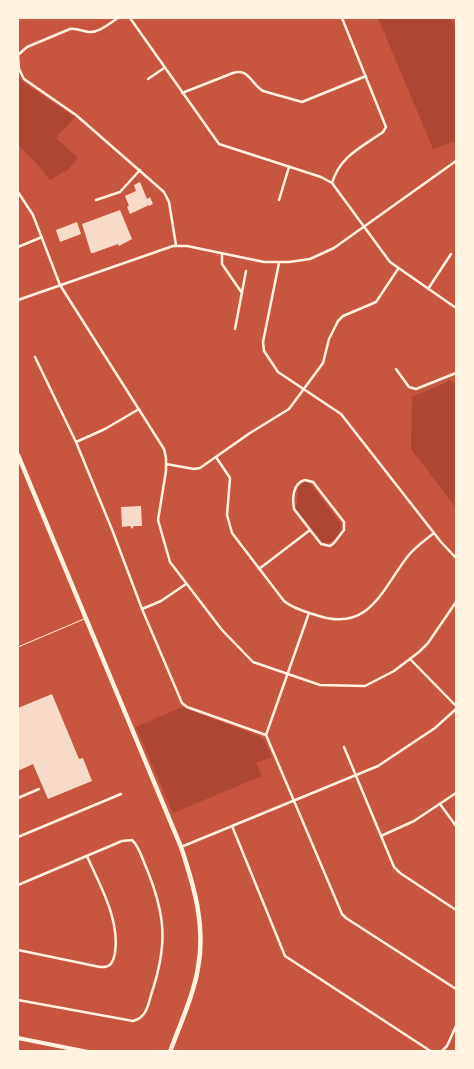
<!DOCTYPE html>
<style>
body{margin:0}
#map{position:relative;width:474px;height:1069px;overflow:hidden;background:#c8553d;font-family:"Nunito Sans",sans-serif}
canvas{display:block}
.frame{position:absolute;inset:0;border:19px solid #fff3e0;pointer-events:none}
</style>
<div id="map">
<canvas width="474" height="1069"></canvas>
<div class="frame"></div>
</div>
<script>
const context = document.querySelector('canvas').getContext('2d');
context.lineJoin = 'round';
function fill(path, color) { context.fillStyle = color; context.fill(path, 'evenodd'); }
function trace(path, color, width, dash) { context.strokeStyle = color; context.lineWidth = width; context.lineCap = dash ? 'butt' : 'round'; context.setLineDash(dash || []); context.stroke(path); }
fill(new Path2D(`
 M378,18H451L456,30V148L454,141L433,149Z
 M18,76L24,83L75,117L56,138L78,158L69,169L50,180L36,163L18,144Z
 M451,380L452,384L456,382V508L411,449L412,397Z
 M304,482L311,484L341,524C342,533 332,546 322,542L296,509L298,488Z
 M182,707L261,737L264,740L272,757L256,763L262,776L173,813L136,727Z`), '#ae4732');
fill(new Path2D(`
 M140,182L147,199L150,197L153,204L149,206V205L130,214L127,207L129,206L125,196L136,191L134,185Z
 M120,210L132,239L119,246L118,244L93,253H91L82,224Z
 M77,222L81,234L60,242L56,230Z
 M141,506L142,526H134L132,529L130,526L122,527L121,507Z
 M52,694L79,759L83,758L92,781L48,799L33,764L18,771V708Z`), '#f7dbc8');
trace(new Path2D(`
 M18,647L84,619
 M18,684V686`), '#fff3e0', 1);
trace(new Path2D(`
 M118,18C110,23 99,33 89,32C82,31 77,28 70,29L27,47L18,55L19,69L24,79L76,115L164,192L169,202L176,245
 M130,18L219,144L321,177L332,183L390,262L456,308
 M148,79L164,68
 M182,93L233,73C249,68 251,84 263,91L302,102L366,76
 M332,183C340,156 362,147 383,132L386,127L342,18
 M18,192L33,215L60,285L164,449L166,458V471L158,520L170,562L222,630L253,662L320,685L365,686L394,671L419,652L428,643L456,602
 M96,200L120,192L140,170
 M279,200L289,167
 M18,247L42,237
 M222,254V264L242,293
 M279,263L263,342L264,351L278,372L341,414L441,542L456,558
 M428,289L451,254
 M18,300L173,246H187L264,262H289L310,259L334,248L456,161
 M235,329L246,271
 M35,357L76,442L113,532L142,609L182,703L187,707L266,735
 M396,369L409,387L416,389L456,373
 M76,442L105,429L139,409
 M216,457L230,478L227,515L232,533L284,601C293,609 307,612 319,616C370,632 382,589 408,556C415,547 425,540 434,533
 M166,464L194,469L200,468L250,433L289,409L323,363L329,339L338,321L343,316L376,302L398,269
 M305,480L313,482L344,522V530L334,543L330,546L321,544L294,509C292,498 293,483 305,480Z
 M259,569L310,530
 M142,609L161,601L186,584
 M309,613L266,735L342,914L346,918L456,989
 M410,659L456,706
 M344,747L394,867L400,873L456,910
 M18,798L39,789
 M440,804L456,826
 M232,826L285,956L432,1052
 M381,836L414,821L456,793
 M18,837L121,794
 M181,847L378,766L435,728L456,709
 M18,885L122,841L132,840C139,846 142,858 146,867C166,915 168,945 151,995C148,1006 146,1018 133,1021L18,1000
 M18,950L100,967C110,968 113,963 115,953C120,919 100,886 87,856
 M441,1052L447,1046L456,1026`), '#fff3e0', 2.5);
trace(new Path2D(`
 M18,1038L88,1052`), '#fff3e0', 4);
trace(new Path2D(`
 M18,455L181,847C194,886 206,926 198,968C193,997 180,1024 170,1052`), '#fff3e0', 4.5);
</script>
